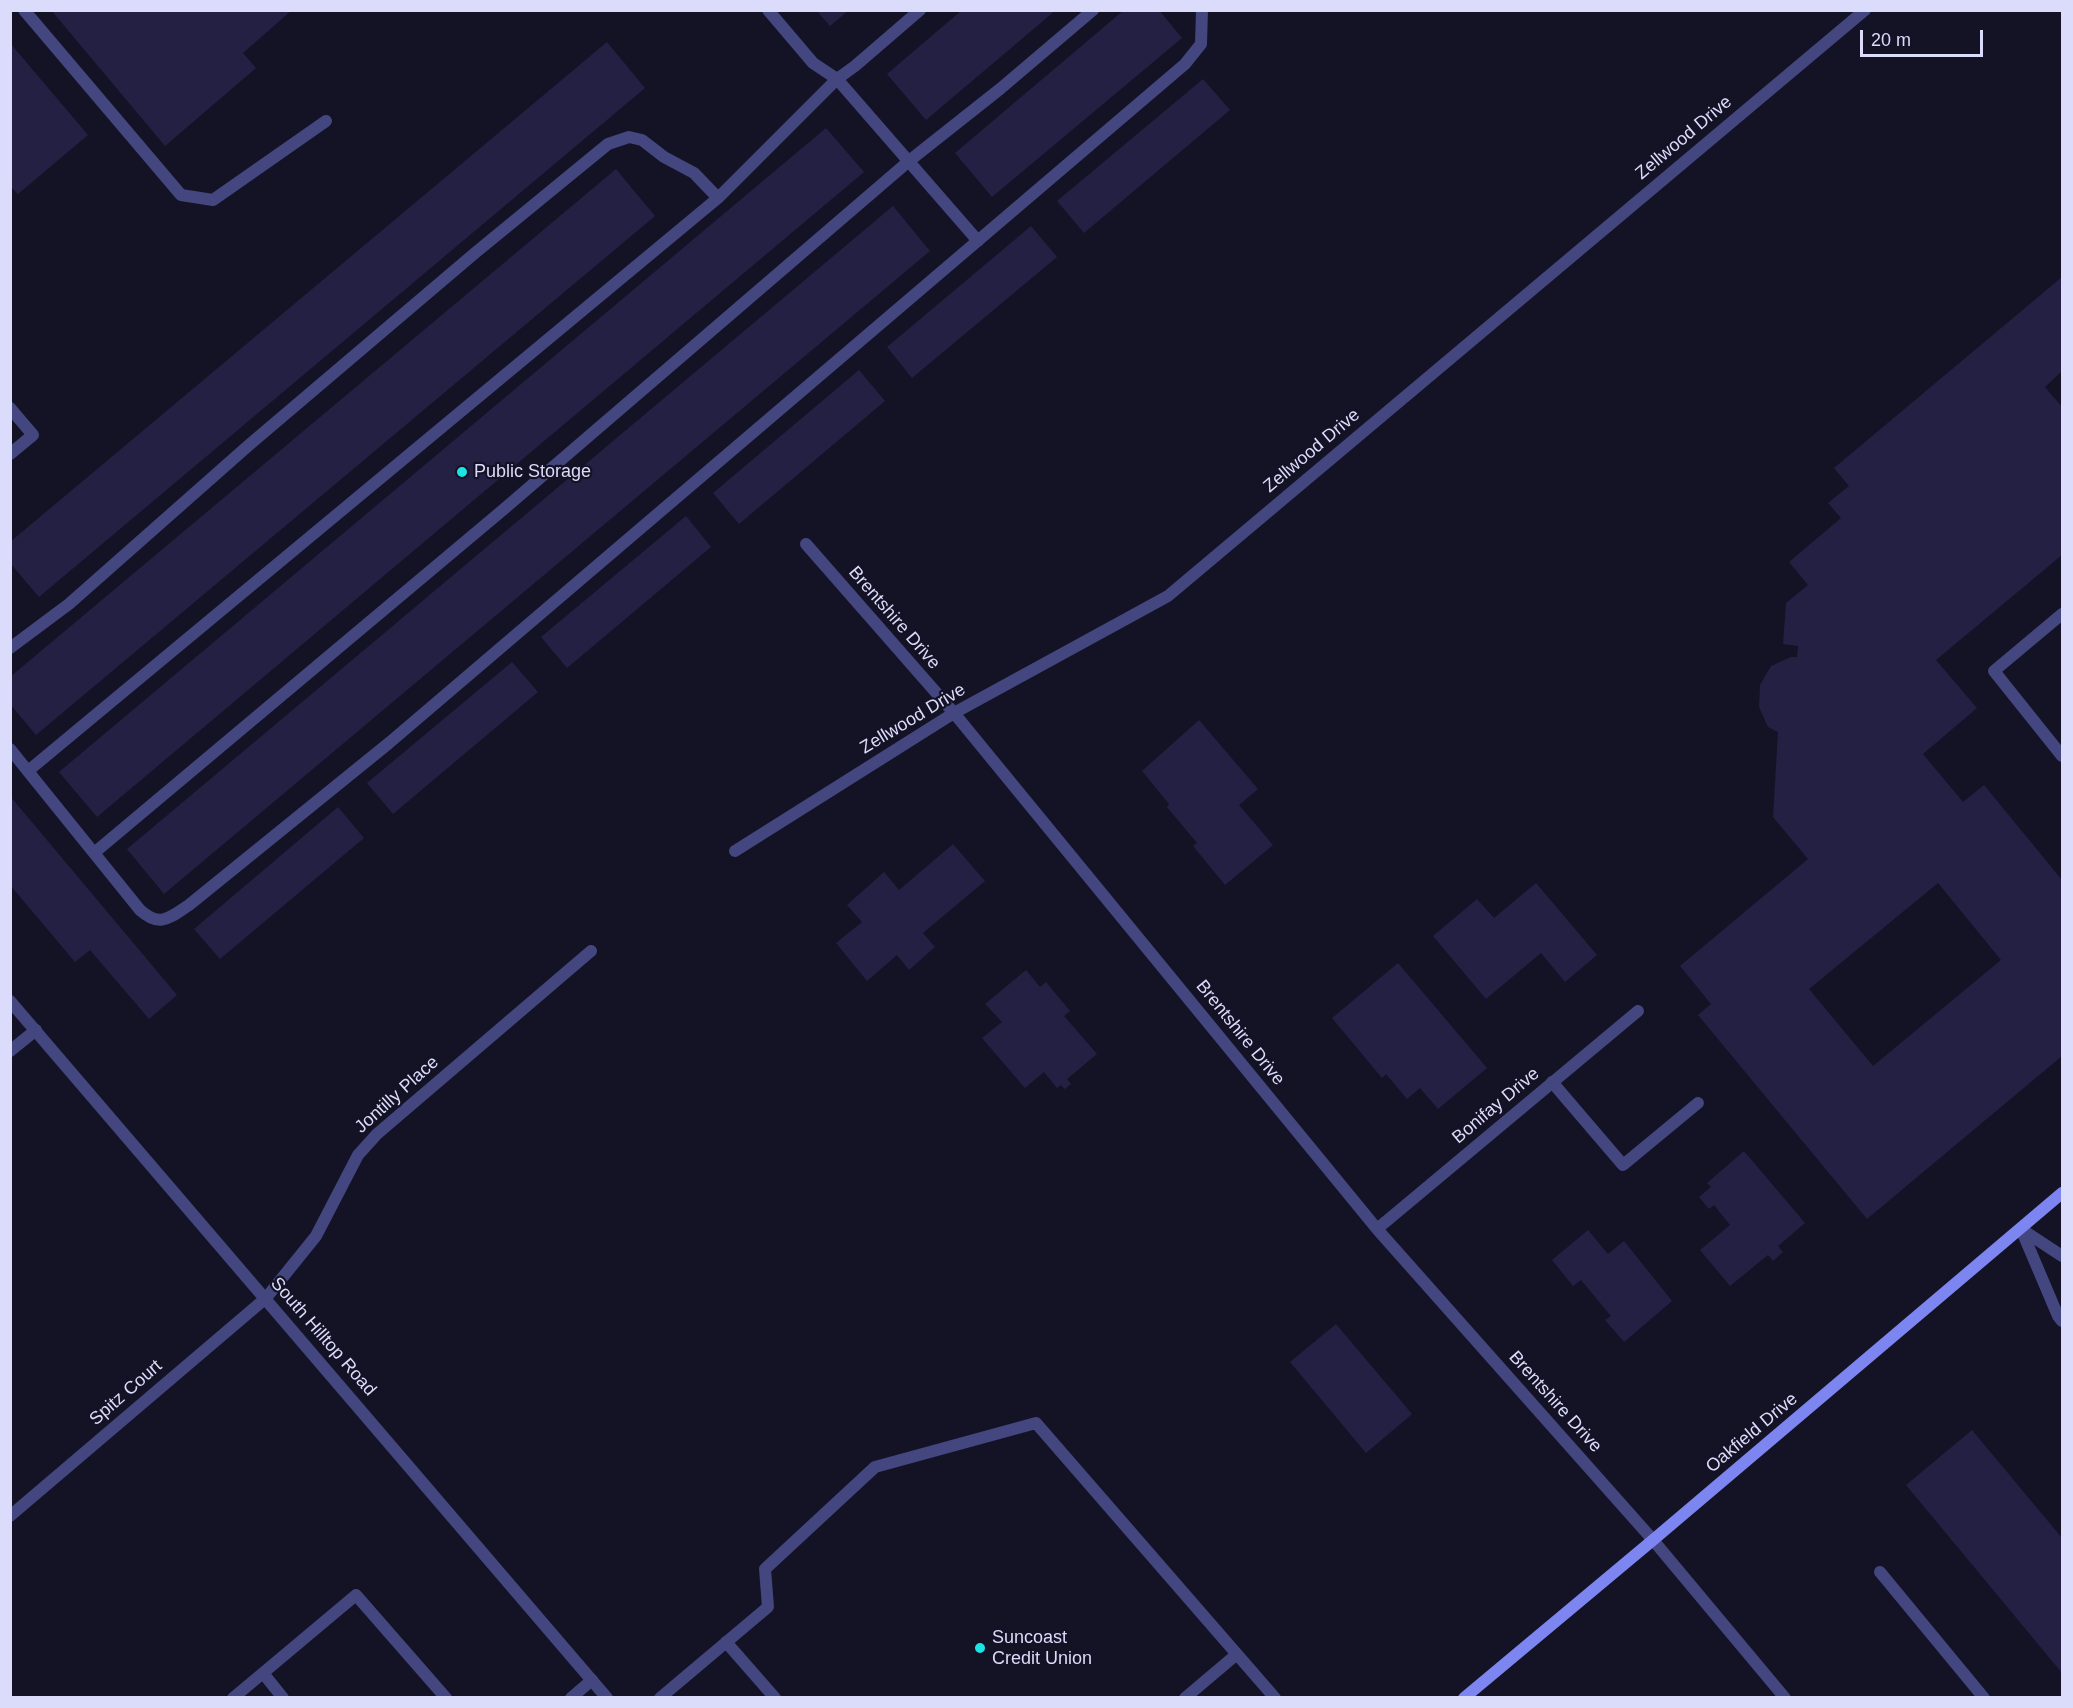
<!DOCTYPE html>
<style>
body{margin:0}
#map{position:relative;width:2073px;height:1708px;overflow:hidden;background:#141225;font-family:Helvetica,sans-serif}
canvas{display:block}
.frame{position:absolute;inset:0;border:12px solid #dbdbfb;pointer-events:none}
.scale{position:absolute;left:1860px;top:30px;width:123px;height:27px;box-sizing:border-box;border:3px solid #dbdbfb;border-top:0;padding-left:8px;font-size:18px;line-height:21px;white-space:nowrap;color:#dbdbfb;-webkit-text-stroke:4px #141225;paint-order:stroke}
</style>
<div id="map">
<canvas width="2073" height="1708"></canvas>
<div class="frame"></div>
<div class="scale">20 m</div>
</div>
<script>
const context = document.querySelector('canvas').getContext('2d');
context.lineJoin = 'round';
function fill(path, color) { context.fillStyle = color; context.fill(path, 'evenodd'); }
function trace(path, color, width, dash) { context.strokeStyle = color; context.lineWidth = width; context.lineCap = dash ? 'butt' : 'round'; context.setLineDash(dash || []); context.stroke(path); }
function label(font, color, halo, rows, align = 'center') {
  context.font = font + ' Helvetica,sans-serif'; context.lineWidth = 4.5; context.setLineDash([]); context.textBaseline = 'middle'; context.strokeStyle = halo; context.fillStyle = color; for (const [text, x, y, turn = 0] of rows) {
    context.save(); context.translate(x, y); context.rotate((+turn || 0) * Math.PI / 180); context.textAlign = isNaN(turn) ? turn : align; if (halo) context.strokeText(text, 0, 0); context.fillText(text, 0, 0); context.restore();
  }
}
fill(new Path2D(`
 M51,10H292L243,53L256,68L165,146Z
 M816,10H849L830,26Z
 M962,10H1056L926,120L887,74Z
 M1124,10H1159L1182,38L992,197L955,153Z
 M607,42L645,88L39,597L10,563V542Z
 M10,43L88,135L18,194L10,186Z
 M1203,79L1230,110L1084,233L1057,201Z
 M826,128L864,172L97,817L59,772Z
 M616,169L655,216L36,735L10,704V677Z
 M893,206L930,251L164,894L127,849Z
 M1031,226L1057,257L912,378L887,347Z
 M2062,277V371L2045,387L2062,407V555L1936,660L1977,708L1923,754L1963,802L1984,785L2062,880V1056L1867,1219L1698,1015L1711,1004L1680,966L1808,859L1773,817L1778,732L1768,727L1759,707L1760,685L1771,666L1791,657H1797L1798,646L1783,644L1786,603L1808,585L1789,562L1841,518L1828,503L1849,486L1834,468ZM1938,883L2001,960L1873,1066L1809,989Z
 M859,370L885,401L739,524L713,493Z
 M686,516L711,547L567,668L541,637Z
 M512,662L538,692L393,814L367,783Z
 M1199,720L1258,789L1239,805L1273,845L1225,885L1193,846L1197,843L1167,807L1169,804L1142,771Z
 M10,796L177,995L149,1019L90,950L75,962L10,885Z
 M338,807L364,838L220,959L194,929Z
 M953,844L985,881L923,933L935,947L909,970L897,955L867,981L836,943L862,922L847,905L884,872L899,890Z
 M1536,883L1597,955L1565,982L1541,953L1486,999L1433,936L1477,899L1494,918Z
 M1398,963L1487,1068L1438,1109L1420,1088L1407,1099L1386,1074L1382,1078L1332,1018Z
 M1026,970L1040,987L1046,982L1070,1011L1064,1016L1097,1054L1067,1079L1071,1084L1065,1089L1061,1085L1057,1088L1044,1072L1025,1088L982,1038L1002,1022L985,1004Z
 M1744,1151L1805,1223L1778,1246L1783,1252L1773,1261L1768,1255L1730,1286L1700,1250L1730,1225L1714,1205L1709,1209L1699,1197L1711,1187L1707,1183Z
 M1588,1230L1608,1254L1624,1241L1672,1301L1624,1342L1605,1320L1611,1316L1581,1280L1573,1286L1552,1260Z
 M1336,1324L1412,1414L1366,1453L1290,1362Z
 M1972,1430L2062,1538V1673L1906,1485Z`), '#242044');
trace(new Path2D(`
 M24,10L181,195L213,200L326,121
 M768,10L813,63L837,79L855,66L920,10
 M10,408L33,435L10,454
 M2062,614L1994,671L2062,756
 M10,648L69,604L249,445L475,253L608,144L629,137L642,140L664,157L694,173L718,198L837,79L978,241
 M10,749L140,910C160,928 169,918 189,905L389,743L1185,64L1201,44L1202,10
 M28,771L718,198
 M94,853L504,509L909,161L1000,89L1093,10
 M10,1051L36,1030
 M1552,1082L1623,1165L1698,1103
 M2062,1256L2021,1229L2058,1316L2062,1321
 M1653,1540L1785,1698
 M1880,1572L1984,1698
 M726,1642L775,1698
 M263,1673L356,1595L446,1698
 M233,1698L263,1673L283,1698
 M571,1698L592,1680
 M660,1698L768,1607L765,1569L875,1467L1036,1423L1275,1698
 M1185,1698L1237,1654`), '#43467f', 12);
trace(new Path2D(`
 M806,544L954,713L1377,1229L1653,1540
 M735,851L954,713L1168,596L1865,10
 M10,1001L607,1698
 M1377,1229L1638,1011
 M10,1516L266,1298L316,1236L358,1155L377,1134L591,951`), '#43467f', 12);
trace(new Path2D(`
 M1464,1698L1653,1540L2062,1193`), '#7c85f0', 12);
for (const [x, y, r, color] of [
 [462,472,6,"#1ce4e5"],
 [980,1648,6,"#1ce4e5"]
]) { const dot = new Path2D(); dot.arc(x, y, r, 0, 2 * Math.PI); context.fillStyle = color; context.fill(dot); trace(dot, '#141225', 2); }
label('18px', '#dbdbfb', '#141225', [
 ["Zellwood Drive",1684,138,-40],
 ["Zellwood Drive",1312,451,-40],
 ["Brentshire Drive",894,618,49],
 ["Zellwood Drive",913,719,-31],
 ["Brentshire Drive",1240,1033,51],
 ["Jontilly Place",397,1095,-42],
 ["Bonifay Drive",1496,1106,-40],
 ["South Hilltop Road",323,1337,49],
 ["Spitz Court",126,1393,-41],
 ["Brentshire Drive",1555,1402,48],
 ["Oakfield Drive",1752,1433,-40]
]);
label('18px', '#dbdbfb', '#141225', [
 ["Public Storage",474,472],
 ["Suncoast",992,1638],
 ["Credit Union",992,1659]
], 'left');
</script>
